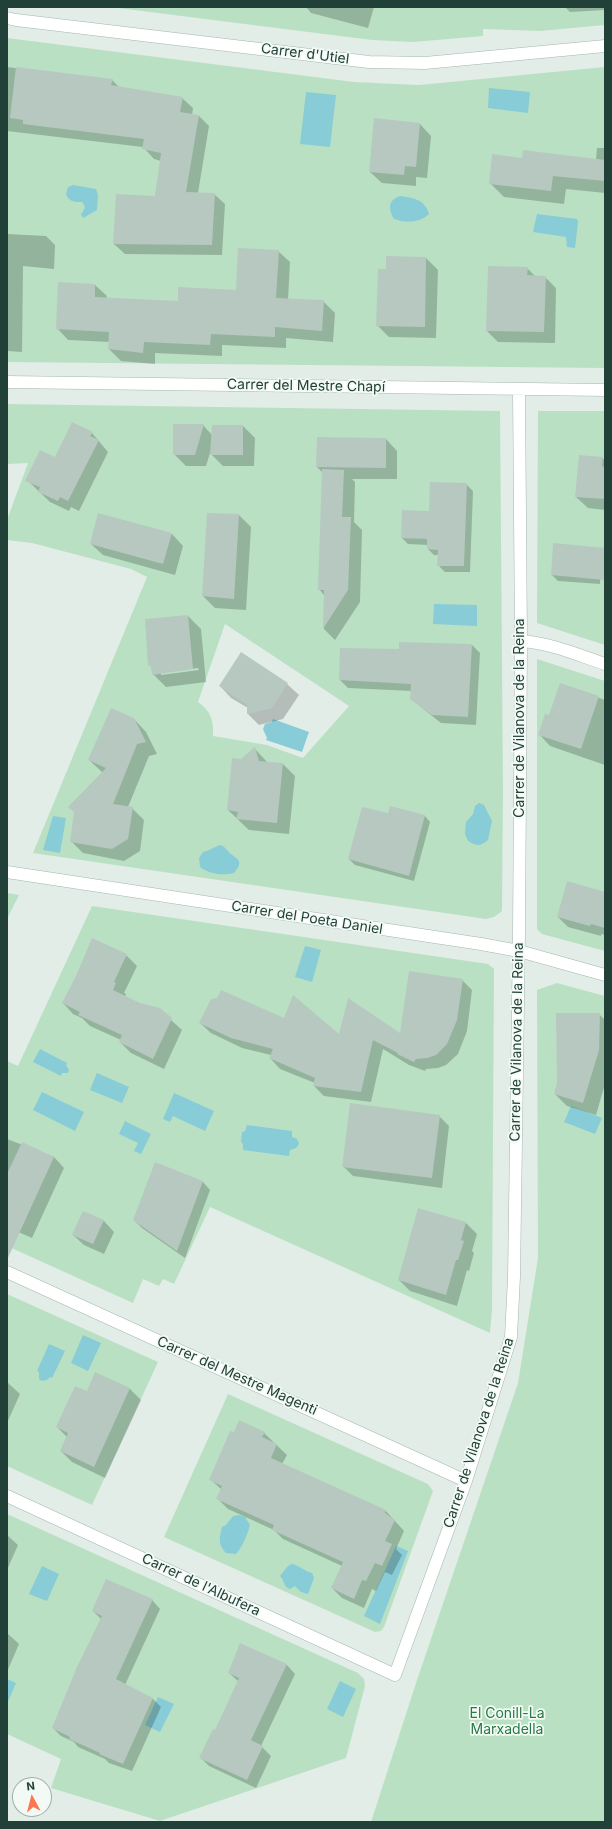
<!DOCTYPE html>
<meta charset="utf-8">
<style>
body{margin:0}
#map{position:relative;width:612px;height:1829px;overflow:hidden;background:#e2ede8;font-family:Inter,sans-serif}
canvas{display:block}
.frame{position:absolute;inset:0;border:8px solid #214037;pointer-events:none}
.north{position:absolute;left:12px;top:1777px;width:40px;height:40px;box-sizing:border-box;background:#f3faf6;border:1px solid #9fb0aa;border-radius:50%;rotate:353deg;font-size:11px;font-weight:700;line-height:16px;text-align:center;color:#214037}
.north::after{content:'';display:block;margin:auto;width:14px;height:18px;background:#fb7753;clip-path:polygon(50% 0,100% 100%,50% 72%,0 100%)}
</style>
<div id="map">
<canvas width="612" height="1829"></canvas>
<div class="frame"></div>
<div class="north">N</div>
</div>
<script>
const context = document.querySelector('canvas').getContext('2d');
context.lineJoin = 'round';
function fill(path, color) { context.fillStyle = color; context.fill(path, 'evenodd'); }
function trace(path, color, width, dash) { context.strokeStyle = color; context.lineWidth = width; context.lineCap = dash ? 'butt' : 'round'; context.setLineDash(dash || []); context.stroke(path); }
function label(font, color, halo, rows, align = 'center') {
  context.font = font + ' Inter,sans-serif'; context.lineWidth = 3.5; context.setLineDash([]); context.textBaseline = 'middle'; context.strokeStyle = halo; context.fillStyle = color; for (const [text, x, y, turn = 0] of rows) {
    context.save(); context.translate(x, y); context.rotate((+turn || 0) * Math.PI / 180); context.textAlign = isNaN(turn) ? turn : align; if (halo) context.strokeText(text, 0, 0); context.fillText(text, 0, 0); context.restore();
  }
}
fill(new Path2D(`
 M110,7H605V25L540,31L483,29V36L413,42L372,40Z
 M7,38L354,82L419,85L605,67V368L7,362Z
 M7,404L500,411L503,790L502,911L494,917L486,919L33,853L147,577L131,569L32,543L7,540V520L28,463L7,464ZM225,624L349,706L303,758L267,745L213,736C214,721 211,711 198,702Z
 M538,411H605V645L537,623Z
 M537,659L605,681V951L542,934L537,929Z
 M7,893L19,895L7,919Z
 M92,906L488,964L494,969L492,1309L490,1333L210,1207L174,1284L163,1279L159,1286L143,1279L133,1303L7,1246V1061L18,1066Z
 M557,983L605,996V1822H371L416,1683L518,1383L538,1258L537,990Z
 M7,1294L158,1362L92,1505L7,1466Z
 M228,1394L428,1484L433,1491L384,1627L381,1631L375,1632L164,1537Z
 M7,1514L358,1673L364,1679L365,1686L346,1758L160,1821L51,1788L61,1759L7,1734Z`), '#bae0c3');
fill(new Path2D(`
 M489,88L530,92L528,113L488,108Z
 M306,92L336,95L330,147L300,144Z
 M73,185L96,189L98,195L97,210L83,218L81,214C84,210 87,207 82,202C74,202 69,202 66,194L68,187Z
 M400,196C413,198 425,199 429,214C420,223 406,223 394,219C388,209 388,200 400,196Z
 M537,214L577,219L578,222L575,248L567,247L566,237L533,232Z
 M434,604L477,605V626L433,624Z
 M273,719L309,732L302,752L266,740L267,738L263,729L265,724L272,722Z
 M479,803L484,805L492,821L488,840C480,847 477,846 468,841L465,834L466,822L473,814L475,806Z
 M53,816L66,818L60,853L43,850Z
 M221,845C225,847 226,849 229,852C235,859 246,859 234,873C223,876 209,874 200,867L199,858L203,852C212,850 213,847 221,845Z
 M305,946L321,950L312,982L295,977Z
 M40,1049L67,1063L66,1065L69,1070L68,1073H62L61,1076L33,1062Z
 M97,1073L129,1087L122,1103L90,1090Z
 M42,1092L84,1112L75,1131L33,1110Z
 M174,1093L214,1111L205,1131L173,1116L170,1122L163,1119Z
 M571,1106L602,1118L595,1134L564,1122Z
 M125,1121L151,1134L141,1154L134,1151L138,1143L119,1134Z
 M247,1125L292,1131V1137L297,1139L299,1144L296,1148L290,1150L289,1156L243,1150V1144L241,1142L242,1132L245,1131Z
 M83,1335L101,1343L88,1371L71,1363Z
 M49,1344L65,1351L52,1378L50,1377L47,1380L42,1381L39,1379V1372L37,1371Z
 M239,1515L245,1517L250,1525C248,1533 242,1548 236,1554L226,1553C218,1545 219,1538 222,1527L226,1525L233,1516Z
 M396,1546L408,1551L380,1624L364,1616Z
 M291,1564C299,1565 304,1571 312,1573L314,1578L308,1594L301,1592L295,1586L290,1589C283,1587 285,1581 280,1576L287,1567Z
 M42,1566L59,1574L47,1601L29,1594Z
 M7,1679L16,1683L7,1704Z
 M340,1681L356,1689L343,1717L327,1709Z
 M158,1697L174,1704L160,1732L145,1725Z`), '#87ccd6');
fill(new Path2D(`
 M306,7H374L368,28L311,13Z
 M565,7H605V10L570,12Z
 M7,67L112,80L120,88L182,98L193,108L192,115L199,116L209,126L198,193L214,194L225,204L222,255L125,254L114,244L155,197L161,161L154,159L143,147L7,131Z
 M420,124L431,136L427,178L416,177V186L382,183L370,172Z
 M597,148H605V193L566,189L564,204L504,197L490,183L523,159L596,160Z
 M7,234L46,236L55,245L54,269L23,266L22,352L7,351Z
 M278,251L290,262L288,300L323,301L335,313L333,342L286,338V348L222,345V356L155,353V364L121,361L109,349L110,342L68,340L57,328L95,285L107,296L106,299L179,302L237,291Z
 M426,258L438,270L436,338L389,337L377,325L387,270Z
 M527,268L536,277H545L556,288L555,343L498,342L487,331Z
 M203,425L212,435L243,426L255,438L254,466H223L210,453L206,466H186L174,454Z
 M92,433L108,452L79,511L71,507L69,511L50,502L27,480Z
 M386,439L397,451V479H352L355,482L354,522L362,530L360,602L335,640L324,629V595L319,589L323,473L317,467Z
 M602,458L605,460V510L588,508L576,497Z
 M466,484L473,491L470,572H445L438,565V555H434L428,549V545L408,544L402,538L430,512Z
 M239,515L251,527L246,610L215,608L203,596Z
 M172,534L183,546L175,575L103,555L91,544Z
 M602,554L600,584L558,581L552,575Z
 M188,616L201,629L206,682L166,687L153,674ZM198,668L199,670L161,675V672Z
 M472,645L480,653L476,725L441,723L411,699L412,691L348,688L340,680L400,650Z
 M287,684L299,695L283,719L259,725L248,714V708L231,698L220,686Z
 M561,684L605,700V765L550,746L539,734L549,716Z
 M134,719L146,732L157,754L149,756L128,807L132,808L144,820L140,851L124,861L83,853L71,841L103,773L89,760Z
 M255,749L268,763L283,764L295,776L289,834L249,830L228,810L241,760Z
 M425,816L430,822L414,881L355,865L349,859Z
 M605,893V935L601,934V936L568,927L558,917Z
 M126,955L137,966L124,993L126,994L125,997L139,1004L159,1009L182,1030L164,1069L131,1053L120,1042L121,1040L90,1026L82,1018L73,1014L63,1003Z
 M462,980L472,990L467,1031L458,1054L446,1065L438,1068L426,1069L425,1071L409,1065L383,1049L371,1102L324,1096L314,1086L315,1083L280,1069L270,1058L271,1055L242,1048L211,1033L200,1023L285,1020L340,1036L401,1035Z
 M599,1014L605,1020V1084L596,1115L567,1106L555,1094Z
 M439,1116L449,1126L442,1188L353,1176L343,1166Z
 M7,1139L54,1157L64,1168L32,1238L7,1227Z
 M156,1164L203,1182L210,1190L185,1258L142,1228L134,1220Z
 M83,1212L104,1221L114,1232L104,1254L84,1245L73,1235Z
 M466,1223L477,1234L472,1251L474,1253L469,1271L467,1270L457,1306L410,1291L399,1280Z
 M96,1373L130,1389L141,1400L105,1478L72,1462L61,1451L67,1437L57,1427L88,1392Z
 M7,1382L20,1394L7,1423Z
 M264,1433L287,1455L282,1464L386,1511L404,1531L396,1549L402,1555L392,1575L385,1572L376,1591L372,1589L364,1608L342,1598L332,1588L342,1566L283,1539L274,1530L228,1509L218,1499L222,1490L210,1479Z
 M7,1535L18,1545L7,1570Z
 M152,1600L160,1609L125,1685L153,1699L161,1707L132,1771L109,1763L105,1759L78,1747L74,1742L61,1736L53,1728L101,1619L93,1611Z
 M7,1633L19,1644L7,1672Z
 M241,1645L287,1665L295,1674L261,1746L271,1756L256,1788L209,1766L201,1758L216,1732L239,1682L229,1673Z`), '#0003');
fill(new Path2D(`
 M16,67L113,79L111,85L183,97L180,112L199,115L186,192L215,193L212,245L113,244L116,194L155,196L161,153L142,149L144,139L23,124V120L10,118Z
 M374,118L420,123L416,167L405,166L404,175L369,172Z
 M523,150L605,160V181L553,176L551,191L489,184L492,154L522,158Z
 M238,248L279,250L276,298L324,300L322,331L275,327V337L211,334L210,345L144,342L143,353L108,349L109,332L56,329L58,282L95,284V297L178,301V287L236,290Z
 M386,256L426,257L425,327L376,326L378,269H386Z
 M488,266L528,267L527,275L546,276L544,332L486,331Z
 M72,422L93,432L90,436L99,440L68,501L60,497L58,501L38,492L40,487L25,481L40,450L55,457Z
 M173,424H204L195,455H173Z
 M212,425H243V455H210Z
 M317,437L386,438V468L316,467Z
 M579,455L603,457L602,466L605,467V499L575,497Z
 M322,469L344,470L342,517H351L348,590L323,629L324,590H318Z
 M430,482L467,483L464,566H437L438,550L427,549V539L401,538L402,510L429,511Z
 M98,513L172,533L163,564L90,544Z
 M207,513L239,514L234,599L202,596Z
 M553,543L605,548V580L551,575Z
 M188,615L193,669L152,675L151,667L148,665L145,619Z
 M399,642L472,644L468,717L432,715L410,699L411,684L339,680L340,648L399,649Z
 M241,652L288,683L272,708L247,714V705L219,686Z
 M560,683L599,696L581,749L538,735L545,714L549,715Z
 M111,708L134,718L146,742L137,744L113,804L133,807L128,839L112,849L70,842L74,812L68,807L106,768L88,760Z
 M255,747L259,761L283,763L277,823L236,819L238,812L227,810L232,758L241,759Z
 M390,806L425,815L409,876L348,859L362,807L388,813Z
 M567,881L605,892V928L591,924L590,926L557,917Z
 M92,938L127,954L114,982L116,983L113,990L140,1003L160,1008L172,1018L153,1059L119,1042L122,1035L78,1015L80,1012L62,1003L76,976Z
 M409,971L463,979L457,1020L447,1044L436,1055L427,1058L416,1059L414,1062L397,1054L398,1053L373,1040L361,1092L313,1086L315,1078L269,1058L273,1049L231,1038L199,1023L211,999L217,998L221,990L284,1018L293,995L339,1034L348,998L400,1033Z
 M556,1013H600L599,1050L583,1103L554,1094L557,1083Z
 M350,1103L440,1115L432,1178L342,1167Z
 M22,1142L54,1157L7,1260V1174Z
 M155,1162L203,1181L177,1251L133,1220Z
 M418,1208L466,1222L461,1240L464,1241L458,1260H456L446,1295L398,1280Z
 M83,1211L104,1220L93,1244L72,1235Z
 M95,1372L130,1388L94,1467L60,1451L68,1433L56,1427L75,1386L87,1391Z
 M239,1420L265,1432L262,1437L277,1444L271,1458L386,1510L385,1513L395,1520L385,1541L392,1544L382,1566L375,1563L366,1581L362,1580L354,1599L331,1588L343,1562L272,1530L274,1525L216,1499L222,1486L209,1480L230,1431L234,1432Z
 M106,1579L153,1599L116,1679L153,1698L123,1764L99,1754L100,1753L69,1739L70,1737L52,1728L77,1667L102,1616L92,1611Z
 M240,1643L287,1664L251,1740L263,1746L247,1780L199,1758L213,1729L215,1730L239,1678L228,1673Z`), '#b7c8c1');
const minor = new Path2D(`
 M7,18L16,20L369,62L425,63L605,46
 M7,382L605,390
 M521,641C550,643 578,655 605,664
 M7,872L481,944L519,951L605,975
 M7,1272L466,1481
 M7,1496L395,1675L466,1481L511,1337L514,1277L519,933L521,641L519,390`);
trace(minor, '#a4b6af', 13);
trace(minor, '#fff', 12);
label('14px', '#214037', '#f3faf6', [
 ["Carrer d'Utiel",305,54,7],
 ["Carrer del Mestre Chapí",306,386,1],
 ["Carrer de Vilanova de la Reina",520,718,-90],
 ["Carrer del Poeta Daniel",307,918,9],
 ["Carrer de Vilanova de la Reina",517,1042,-89],
 ["Carrer del Mestre Magenti",237,1376,24],
 ["Carrer de Vilanova de la Reina",479,1433,-72],
 ["Carrer de l'Albufera",201,1585,25]
]);
label('14px', '#287a45', '#f3faf6', [
 ["El Conill-La",507,1714],
 ["Marxadella",507,1730]
]);
</script>
